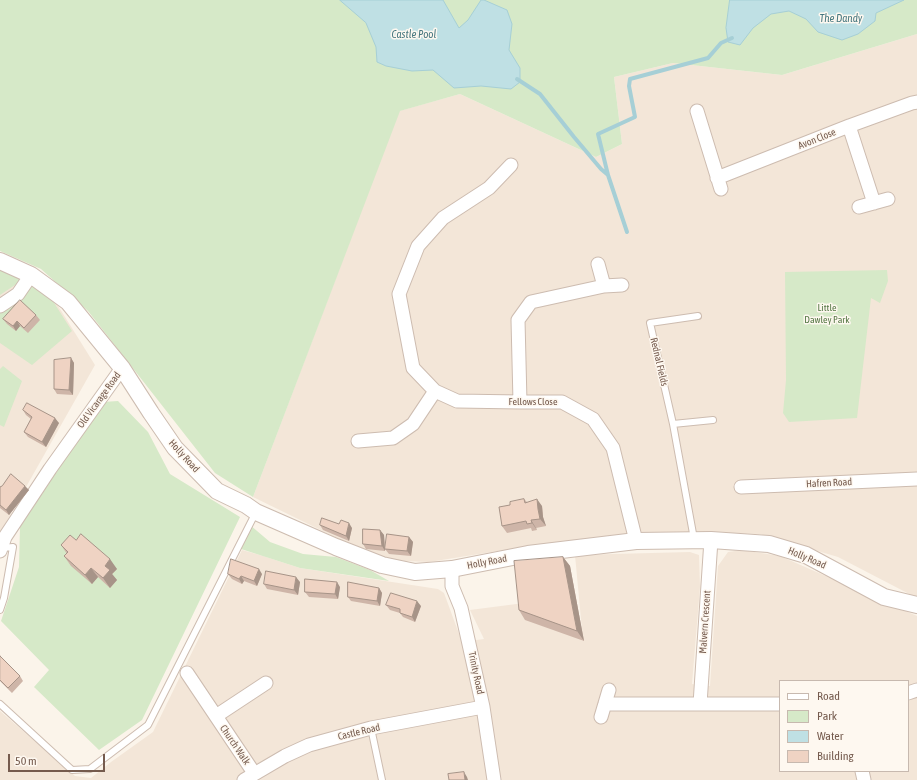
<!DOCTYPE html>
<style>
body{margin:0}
#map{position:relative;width:917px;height:780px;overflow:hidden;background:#fbf4ea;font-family:"Asap Condensed",sans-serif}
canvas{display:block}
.legend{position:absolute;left:779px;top:680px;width:130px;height:92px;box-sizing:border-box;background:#fef8f0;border:1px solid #c7b9af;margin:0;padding:5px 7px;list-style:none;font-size:12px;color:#755b4e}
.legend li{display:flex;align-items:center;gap:8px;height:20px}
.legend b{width:20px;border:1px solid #c7b9af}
.scale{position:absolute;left:8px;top:754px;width:97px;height:18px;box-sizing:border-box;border:2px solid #755b4e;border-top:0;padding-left:5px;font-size:12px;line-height:14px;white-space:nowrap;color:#755b4e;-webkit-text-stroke:3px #fef8f0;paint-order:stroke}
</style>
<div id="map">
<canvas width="917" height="780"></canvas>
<ul class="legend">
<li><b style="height:5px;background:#fff"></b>Road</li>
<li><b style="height:11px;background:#d6e9c8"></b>Park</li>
<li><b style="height:11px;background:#bfe0e4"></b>Water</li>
<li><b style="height:11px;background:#efd3c3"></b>Building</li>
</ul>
<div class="scale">50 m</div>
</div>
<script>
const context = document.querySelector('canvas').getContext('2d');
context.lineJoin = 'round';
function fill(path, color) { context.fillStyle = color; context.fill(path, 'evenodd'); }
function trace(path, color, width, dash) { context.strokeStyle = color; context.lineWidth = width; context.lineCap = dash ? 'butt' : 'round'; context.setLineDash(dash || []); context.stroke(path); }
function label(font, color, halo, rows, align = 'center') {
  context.font = font + ' "Asap Condensed",sans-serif'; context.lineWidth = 3; context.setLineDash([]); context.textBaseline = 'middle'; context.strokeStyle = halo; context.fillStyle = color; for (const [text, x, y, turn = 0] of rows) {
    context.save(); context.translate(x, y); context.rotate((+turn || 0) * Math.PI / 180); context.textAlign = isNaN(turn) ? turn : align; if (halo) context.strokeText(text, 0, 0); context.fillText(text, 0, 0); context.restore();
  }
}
fill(new Path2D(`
 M917,34V598L838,557L760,534L680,532L498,551L429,562L404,561L376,557L253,497L399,111L460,94L596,157L622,144L614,77L673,63L782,75Z
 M0,267L45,285L95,365L0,533Z
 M242,550L260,555L300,568L438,589L444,593L462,642L484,639L470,610L524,603L583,641L575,555L690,552L699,555L700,587L692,684L710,686L718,566L728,552L742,550L780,556L917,616V780H0V711L75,776L91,778L111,762L153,732ZM780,681H908V771H780Z`), '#f3e6d8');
fill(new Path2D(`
 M0,0H917V34L782,75L673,63L614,77L622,144L596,157L460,94L400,111L253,497L215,473L88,311L41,269L0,251Z
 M0,270L24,279L0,295Z
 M887,270L888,281L880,303L871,298L857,418L789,422L783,413L786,380L785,272Z
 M30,282L44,287L72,331L32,365L0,343V311Z
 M3,366L22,381L4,427L0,425V369Z
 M118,401L148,432L170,474L240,517L142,720L99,750L34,687L49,670L1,621L19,567L20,527L103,402Z
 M250,525L270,542L303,554L336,557L370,570L389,581L300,568L238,548Z`), '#d6e9c8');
const water = new Path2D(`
 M340,0H443L459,28L468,20L481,0H484L507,10L512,24L509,50L520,68V82L511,89L481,86L454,88L433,70L412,71L386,66L377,62L376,47L366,23Z
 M730,0H904L876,13L875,21L858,34L842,40L818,32L806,19L789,11L771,14L753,28L740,45L728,42L726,28Z`);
fill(water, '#bfe0e4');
trace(water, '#a6cfd6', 1);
trace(new Path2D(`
 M517,79L540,94L574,137L601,169L608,175L627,232
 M608,175L598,134L635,117L629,86L630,79L708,58L721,43L732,38`), '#a6cfd6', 4);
const service = new Path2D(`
 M673,424L713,420
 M694,539L673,424L650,323L698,316
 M0,610L4,598L13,547L1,548
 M0,704L72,770L90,769L148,725L256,512
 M371,728L382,780`);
const minor = new Path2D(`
 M697,111L721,189
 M849,126L874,203
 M511,165L489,188L443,218L418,246L399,294L413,368L435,391L457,401L520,402H562L593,419L613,448L636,541
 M717,178L849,126L912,103L917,102
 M859,207L888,199
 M598,264L604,286
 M0,306L18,294L31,275
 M520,402L518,320L531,302L604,286L622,285
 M358,441L393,438L413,424L435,391
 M741,487L917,479
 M0,551L5,537L50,469L122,368
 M452,569V586L461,608L483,707L494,780
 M187,673L254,773
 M908,693L917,690
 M605,704H780
 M700,704L711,540
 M216,716L266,683
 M601,717L609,690
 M862,771L864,780
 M244,780L285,756L309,745L371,728L483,707`);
const tertiary = new Path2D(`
 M0,261L31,275L68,302L122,368L151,413L175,448L217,491L246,505L256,512L336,547L382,565L415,572L452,569L528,554L636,541L711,540L769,544L806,555L884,597L917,605`);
trace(service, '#cdbcb0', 8);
trace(minor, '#cdbcb0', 15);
trace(tertiary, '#cdbcb0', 18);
trace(service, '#fff', 6);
trace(minor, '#fff', 13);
trace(tertiary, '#fff', 16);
fill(new Path2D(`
 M36,315L40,320L28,333L20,326L16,331L7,324L3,319Z
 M71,358L74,363L73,395L57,394L54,389Z
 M23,410L59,423L46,447L28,437L24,432L31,419L26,415Z
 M2,486L29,490L9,515L0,508V487Z
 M524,499L527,502L542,506L543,517L546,526L536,528L537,530L532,531L531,528L507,533L502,526L510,505Z
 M339,524L352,528L349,541L323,530L320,525Z
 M380,530L384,535L385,551L366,549L363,544Z
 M409,537L413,542L411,556L389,554L385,549Z
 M76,540L117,569L112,574L117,580L110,588L98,577L92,584L71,566L64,556L67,554L61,545Z
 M563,557L570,566L584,641L525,620L519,610Z
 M228,574H262L257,586L244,581L242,584L232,579Z
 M300,582L298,595L267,589L264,584Z
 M340,587L338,599L309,597L305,592Z
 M379,588L382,593L380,606L351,601L348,597Z
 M386,605L421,606L415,622L403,617L400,613L390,610Z
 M0,655L1,657L20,676L23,681L12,693L0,681Z`), '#ceb5a8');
fill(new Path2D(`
 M17,321L20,326L16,331L13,326Z
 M71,358L74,363L73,395L69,390Z
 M55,418L59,423L46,447L42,442Z
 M25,486L29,490L9,515L6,510Z
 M537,499L542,506L543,517L546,526L540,519L538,509Z
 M531,520L536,528L537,530L532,523Z
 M349,523L352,528L349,541L346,536Z
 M380,530L384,535L385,551L382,546Z
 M409,537L413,542L411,556L407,551Z
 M563,557L570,566L584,641L577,631Z
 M110,559L117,569L112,574L117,580L110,588L103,578L105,566Z
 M91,568L98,577L92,584L85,575Z
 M259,569L262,574L257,586L254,581Z
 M241,576L244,581L242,584L239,579Z
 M296,577L300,582L298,595L294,590Z
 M337,582L340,587L338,599L335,594Z
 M379,588L382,593L380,606L377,601Z
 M417,601L421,606L415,622L412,617Z
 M464,772L467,777L468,780H465Z`), '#a79488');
const building = new Path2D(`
 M20,300L36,315L24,328L17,321L13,326L3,319Z
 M71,358L69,390L54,389V360Z
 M27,403L55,418L42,442L24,432L32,417L23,410Z
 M11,474L25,486L6,510L0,505V487L2,486Z
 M524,499L525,503L537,499L538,509L540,519L531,520L532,523L527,524L526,521L502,526L499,507L510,505V502Z
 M322,518L339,524L341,520L349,523L346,536L320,525Z
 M363,529L380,530L382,546L363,544Z
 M81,534L110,559L105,566L110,570L103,578L91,568L85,575L64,556L68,552L61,545L70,535L76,540Z
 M387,534L409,537L407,551L385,549Z
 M563,557L577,631L519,610L514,561Z
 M231,559L259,569L254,581L241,576L239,579L228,574Z
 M266,571L296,577L294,590L264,584Z
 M305,579L337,582L335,594L305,592Z
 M348,582L379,588L377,601L348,597Z
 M391,593L417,601L412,617L400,613V609L386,605Z
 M0,656L20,676L8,688L0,680Z
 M464,772L465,780H449L448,774Z`);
fill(building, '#efd3c3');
trace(building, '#a79488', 1);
label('10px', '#755b4e', '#fef8f0', [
 ["Avon Close",817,139,-22],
 ["Rednal Fields",659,362,77],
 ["Old Vicarage Road",99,400,-54],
 ["Fellows Close",533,402],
 ["Holly Road",184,456,48],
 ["Hafren Road",829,483,-3],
 ["Holly Road",807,558,23],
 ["Holly Road",487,562,-11],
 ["Malvern Crescent",705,622,-86],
 ["Trinity Road",476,673,78],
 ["Castle Road",359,732,-13],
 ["Church Walk",235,745,56]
]);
label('10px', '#577947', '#fef8f0', [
 ["Little",827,308],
 ["Dawley Park",827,320]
]);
label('italic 11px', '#46777f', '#fef8f0', [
 ["The Dandy",841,19],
 ["Castle Pool",414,35]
]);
</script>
